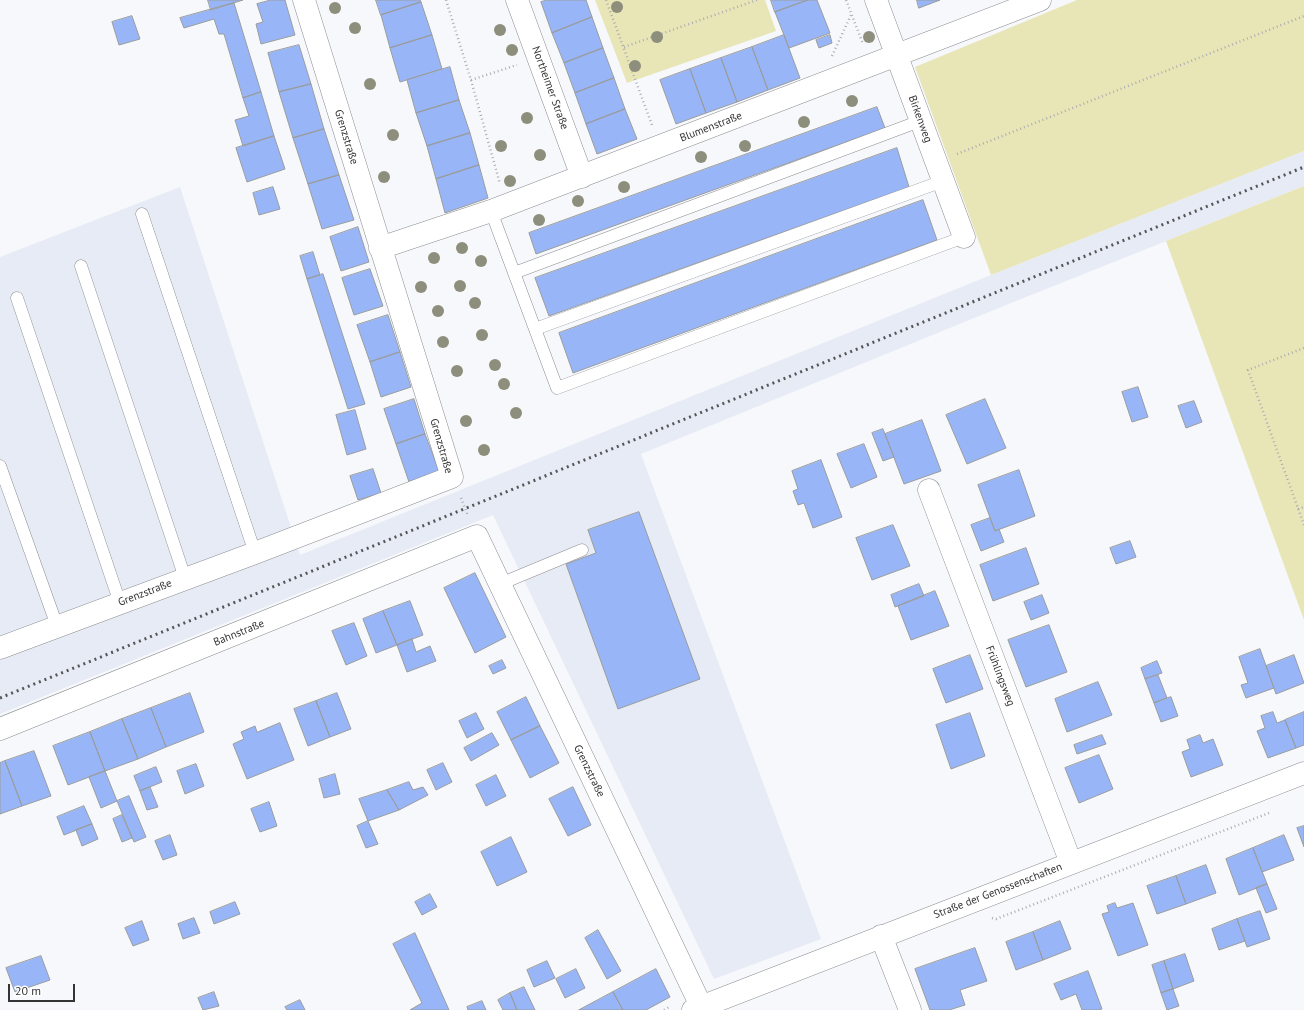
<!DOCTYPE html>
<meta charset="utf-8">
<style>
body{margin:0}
#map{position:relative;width:1304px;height:1010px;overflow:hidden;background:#f6f8fb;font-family:"PT Sans",sans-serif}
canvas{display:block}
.scale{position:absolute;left:8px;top:984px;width:67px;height:18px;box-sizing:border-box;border:2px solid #343435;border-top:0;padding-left:5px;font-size:12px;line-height:14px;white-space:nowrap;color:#343435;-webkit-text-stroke:3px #fff;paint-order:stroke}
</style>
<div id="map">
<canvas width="1304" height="1010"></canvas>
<div class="scale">20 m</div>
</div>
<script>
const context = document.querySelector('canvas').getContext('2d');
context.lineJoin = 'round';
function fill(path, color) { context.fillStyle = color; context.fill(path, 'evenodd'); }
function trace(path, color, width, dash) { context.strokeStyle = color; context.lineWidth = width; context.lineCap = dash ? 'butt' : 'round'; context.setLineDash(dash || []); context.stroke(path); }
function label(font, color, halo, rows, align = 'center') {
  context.font = font + ' "PT Sans",sans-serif'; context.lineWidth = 3.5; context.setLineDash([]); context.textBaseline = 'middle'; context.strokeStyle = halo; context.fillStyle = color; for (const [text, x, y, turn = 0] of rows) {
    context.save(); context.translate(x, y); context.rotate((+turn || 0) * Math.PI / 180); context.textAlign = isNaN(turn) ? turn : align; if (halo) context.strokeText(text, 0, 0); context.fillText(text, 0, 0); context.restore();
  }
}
fill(new Path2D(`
 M1304,151V186L1006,305L641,454L821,939L714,979L493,515L0,714V257L180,187L300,555L991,275Z`), '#e7ebf5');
fill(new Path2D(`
 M595,0H765L776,31L627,83Z
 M1077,0H1304V151L991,275L915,67Z
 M1304,186V620L1166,241Z`), '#e8e6b7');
const building = new Path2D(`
 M208,0H243L211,10Z
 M271,0H285L295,35L261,44L256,24L263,22L257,4Z
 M376,0H420L421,2L381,15Z
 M547,0H586L592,17L552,33L541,2Z
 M771,0H808L775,12Z
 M808,0H817L830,33L789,48L775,12Z
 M917,0H940L919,8Z
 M421,2L432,35L390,48L381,15Z
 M234,3L261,92L243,98L224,34H219L214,19L184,28L180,18Z
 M132,16L140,39L119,45L112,22Z
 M592,17L603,48L564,63L552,33Z
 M432,35L442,69L400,82L390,48Z
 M784,35L800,78L768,90L752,47Z
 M830,35L832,43L819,48L816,40Z
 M299,45L311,84L279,92L268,53Z
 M752,47L768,90L737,102L721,58Z
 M603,48L614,78L575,93L564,63Z
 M721,58L737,102L706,113L690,69Z
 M450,67L459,100L416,113L407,80Z
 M690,69L706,113L676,124L660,80Z
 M614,78L625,109L586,124L575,93Z
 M311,84L324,129L293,138L279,92Z
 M261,92L274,136L243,146L235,120L249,116L243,98Z
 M459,100L470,133L427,146L416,113Z
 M877,107L885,128L536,254L529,233Z
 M625,109L637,139L597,154L586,124Z
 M324,129L339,175L308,184L293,138Z
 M470,133L479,165L436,179L427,146Z
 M274,136L285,169L247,182L236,148Z
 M897,148L909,187L549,316L535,278Z
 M479,165L488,198L445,213L436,179Z
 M339,175L354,220L322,229L308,184Z
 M273,187L280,209L259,215L253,193Z
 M923,200L937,240L573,373L559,333Z
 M358,227L369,262L341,271L330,237Z
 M313,252L320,275L307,279L300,256Z
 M370,269L383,306L354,315L342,278Z
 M323,274L365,404L348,409L307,279Z
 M388,315L400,352L370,362L357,325Z
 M400,352L411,387L381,397L370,362Z
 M1138,387L1148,417L1132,422L1122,392Z
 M414,399L425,434L396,444L384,409Z
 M985,399L1006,448L967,464L946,415Z
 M1194,401L1202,422L1186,428L1178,406Z
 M355,410L366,449L347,455L336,415Z
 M922,420L941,471L904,484L885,434Z
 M883,429L894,457L883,461L872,433Z
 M425,434L439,471L409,482L396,444Z
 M864,444L877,477L851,488L837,454Z
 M821,460L842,517L813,528L804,503L798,505L793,491L798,489L792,471Z
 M373,469L381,493L358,500L350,476Z
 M1019,470L1035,516L995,531L978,485Z
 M639,512L700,679L618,709L566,564L596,553L588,530Z
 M990,518L995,531L999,529L1004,542L981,551L971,525Z
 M893,525L910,566L872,580L856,538Z
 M1130,541L1136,557L1116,564L1110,548Z
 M1026,548L1039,584L993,601L980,565Z
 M475,573L506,637L475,653L444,588Z
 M919,584L924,596L895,607L891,595Z
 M935,591L949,626L911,640L898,606Z
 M1042,595L1049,613L1031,620L1024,602Z
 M410,601L423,635L397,645L383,611Z
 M383,611L397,645L376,653L363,619Z
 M354,623L367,656L346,665L332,631Z
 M1049,625L1067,672L1026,687L1008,640Z
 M412,639L416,652L430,646L436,661L407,672L397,645Z
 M1260,649L1274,688L1246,698L1241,685L1248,683L1239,657Z
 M970,655L983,689L946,703L933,669Z
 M1294,655L1304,683L1276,694L1266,666Z
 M502,660L506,668L493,674L489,666Z
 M1157,661L1162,673L1145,679L1141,668Z
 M1158,675L1167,698L1154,703L1145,679Z
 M1098,682L1112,715L1067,732L1055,699Z
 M190,693L204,732L166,747L151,708Z
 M337,693L351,729L330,737L316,701Z
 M526,697L540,726L511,740L497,712Z
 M1171,697L1178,716L1161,722L1154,703Z
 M316,701L330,737L308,746L294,709Z
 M151,708L166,747L138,759L122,719Z
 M1273,712L1277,723L1285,720L1296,748L1268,758L1257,731L1265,728L1261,716Z
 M1304,712V745L1296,748L1285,720Z
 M476,713L484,729L467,738L459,721Z
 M970,713L985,756L951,769L936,725Z
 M122,719L138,759L105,771L90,732Z
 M280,723L294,760L247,779L233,744L244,739L241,732L255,726L257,732Z
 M540,726L559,763L530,778L511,740Z
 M90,732L105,771L68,785L53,746Z
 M492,733L499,745L471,761L464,748Z
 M1102,735L1106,744L1077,754L1074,745Z
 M1200,735L1203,743L1213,739L1223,765L1191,777L1182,752L1190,749L1187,740Z
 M34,751L51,796L22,806L5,761Z
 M1099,755L1113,789L1079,803L1065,768Z
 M5,761L22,806L0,814V763Z
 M443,763L452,782L436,790L427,770Z
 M196,764L204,786L185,794L177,771Z
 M156,767L162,782L140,791L134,776Z
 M105,771L117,801L101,808L89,777Z
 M335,774L340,794L324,798L319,779Z
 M496,775L506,796L486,806L476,785Z
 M409,782L413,790L423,787L428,795L399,810L387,790Z
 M150,787L158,807L147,810L140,791Z
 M573,787L591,825L568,836L549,799Z
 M387,790L399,810L368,821L359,799Z
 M129,796L146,837L134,842L117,801Z
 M269,802L277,826L260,832L251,809Z
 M84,806L92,824L64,835L57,817Z
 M122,815L132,838L122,842L113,819Z
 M368,821L378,844L366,848L357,826Z
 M92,824L98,839L82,846L76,830Z
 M1304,826V847L1297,828Z
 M170,835L177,855L163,860L155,841Z
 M1284,835L1294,860L1262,872L1253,848Z
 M511,837L527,872L497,886L481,852Z
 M1253,848L1267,884L1239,895L1226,859Z
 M1206,865L1216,893L1186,904L1176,876Z
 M1176,876L1186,904L1157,914L1147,886Z
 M1267,884L1277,909L1266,913L1256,888Z
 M430,894L437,907L422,915L415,902Z
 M235,902L240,914L214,924L210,912Z
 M1115,903L1117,908L1133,903L1148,945L1118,956L1102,914L1109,912L1107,906Z
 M1260,911L1270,939L1247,947L1237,919Z
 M194,918L200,933L183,939L178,924Z
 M1237,919L1245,941L1219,950L1212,929Z
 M142,921L149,940L133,946L125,928Z
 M1060,921L1071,949L1043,960L1033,932Z
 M598,930L621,971L607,979L585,938Z
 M1033,932L1043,960L1016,970L1006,942Z
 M415,933L449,1010H410L422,1003L393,944Z
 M975,948L987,981L960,990L965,1005L949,1010H930L915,969Z
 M1185,954L1194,981L1173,989L1164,961Z
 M41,956L50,980L15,992L6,968Z
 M547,961L555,978L534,987L527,970Z
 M1164,961L1173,989L1161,993L1152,965Z
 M576,969L585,988L565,998L556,979Z
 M656,969L670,997L646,1010H623L613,992Z
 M1088,971L1102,1009L1098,1010H1082L1076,994L1061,1000L1054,984Z
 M524,987L535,1010H517L510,993Z
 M1173,989L1179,1006L1167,1010L1161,993Z
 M214,992L219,1006L203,1010L198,998Z
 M613,992L623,1010H579Z
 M510,993L517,1010H503L498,1000Z
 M300,1000L305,1010H287L285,1007Z
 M482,1001L486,1010H468L467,1007Z`);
fill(building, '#98b6f7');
trace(building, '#9a9c9e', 1);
const lane = new Path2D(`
 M491,211L557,388L964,237
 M142,214L255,553
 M81,266L185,578
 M514,273L920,121
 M17,298L120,603
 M535,329L943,181
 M0,466L57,626
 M500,584L582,550`);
const street = new Path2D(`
 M517,0L582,177
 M876,0L964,237
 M380,248L491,211L1040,0
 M929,490L1071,863
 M0,648L255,553L452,477L304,0
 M0,729L477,536L701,1006
 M881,936L910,1010
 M693,1010L1304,773`);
trace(lane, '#8d8e91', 13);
trace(street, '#8d8e91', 23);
trace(new Path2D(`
 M446,0L471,80L500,184
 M606,0L652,125
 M846,0L863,44
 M624,47L757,0
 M832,56L851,15
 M471,80L517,65
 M957,154L1304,16
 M1304,348L1248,370L1304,525
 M461,498L468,516
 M1298,509L1304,507
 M992,918L996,919L1269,813
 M664,1010L671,1006`), '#acadaf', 2.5, [1, 3]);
trace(lane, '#fff', 12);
trace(street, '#fff', 22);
trace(new Path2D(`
 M0,698L1304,167`), '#565658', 3, [2, 4]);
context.fillStyle = '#8e8e7c';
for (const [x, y] of [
 [617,7],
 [335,8],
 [355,28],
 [500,30],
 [657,37],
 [869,37],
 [512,50],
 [635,66],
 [370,84],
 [852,101],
 [527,118],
 [804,122],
 [393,135],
 [501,146],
 [745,146],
 [540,155],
 [701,157],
 [384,177],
 [510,181],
 [624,187],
 [578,201],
 [539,220],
 [462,248],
 [434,258],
 [481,261],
 [460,286],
 [421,287],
 [475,303],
 [438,311],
 [482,335],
 [443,342],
 [495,365],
 [457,371],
 [504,384],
 [516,413],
 [466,421],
 [484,450]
]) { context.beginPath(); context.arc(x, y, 6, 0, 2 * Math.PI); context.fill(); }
label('11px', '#343435', '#fff', [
 ["Northeimer Straße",550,88,70],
 ["Birkenweg",920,119,70],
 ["Blumenstraße",711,127,-21],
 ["Grenzstraße",346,137,73],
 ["Grenzstraße",441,446,74],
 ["Grenzstraße",145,593,-21],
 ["Bahnstraße",239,633,-22],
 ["Frühlingsweg",1000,676,69],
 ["Grenzstraße",589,771,64],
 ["Straße der Genossenschaften",998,891,-21]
]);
</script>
